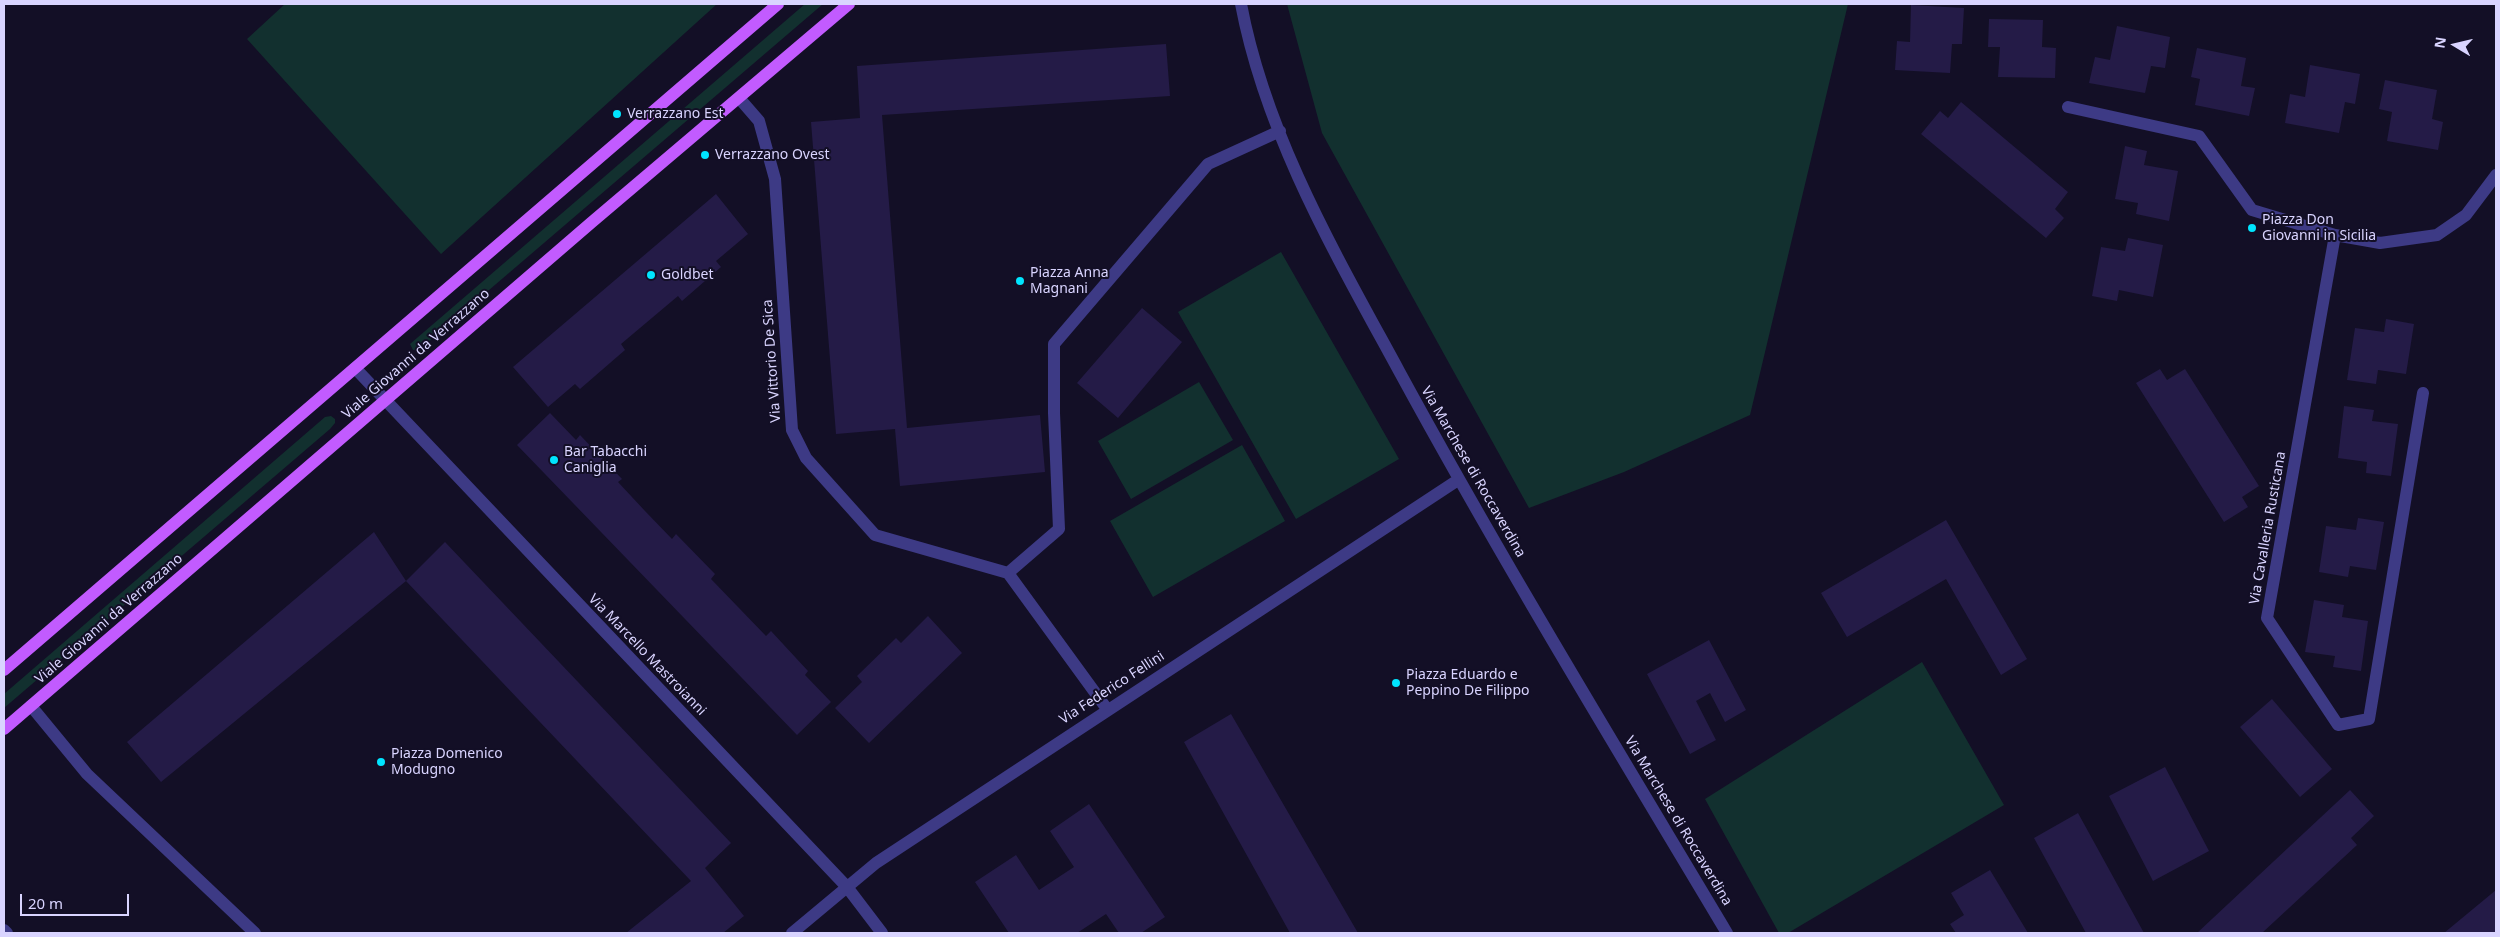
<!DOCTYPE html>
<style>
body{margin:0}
#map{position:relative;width:2500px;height:937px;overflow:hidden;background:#130f26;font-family:"Noto Sans",sans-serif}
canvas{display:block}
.frame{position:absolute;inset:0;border:5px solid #d9d4ff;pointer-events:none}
.north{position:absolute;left:2430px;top:20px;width:50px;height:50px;-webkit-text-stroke:4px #130f26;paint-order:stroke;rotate:279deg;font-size:14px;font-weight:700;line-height:20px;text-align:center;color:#d9d4ff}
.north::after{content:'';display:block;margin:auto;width:18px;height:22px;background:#d9d4ff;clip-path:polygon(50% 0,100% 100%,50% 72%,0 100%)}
.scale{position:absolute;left:20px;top:894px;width:109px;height:22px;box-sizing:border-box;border:2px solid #d9d4ff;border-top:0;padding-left:6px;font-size:15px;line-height:18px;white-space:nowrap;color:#d9d4ff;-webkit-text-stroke:4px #130f26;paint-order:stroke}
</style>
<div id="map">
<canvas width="2500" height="937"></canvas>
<div class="frame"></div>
<div class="north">N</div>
<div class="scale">20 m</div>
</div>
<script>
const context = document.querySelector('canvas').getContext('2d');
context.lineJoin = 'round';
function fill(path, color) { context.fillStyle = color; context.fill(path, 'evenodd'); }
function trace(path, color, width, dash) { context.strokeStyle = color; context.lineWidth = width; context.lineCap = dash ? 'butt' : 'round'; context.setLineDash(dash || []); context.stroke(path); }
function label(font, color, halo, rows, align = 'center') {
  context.font = font + ' "Noto Sans",sans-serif'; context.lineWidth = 4; context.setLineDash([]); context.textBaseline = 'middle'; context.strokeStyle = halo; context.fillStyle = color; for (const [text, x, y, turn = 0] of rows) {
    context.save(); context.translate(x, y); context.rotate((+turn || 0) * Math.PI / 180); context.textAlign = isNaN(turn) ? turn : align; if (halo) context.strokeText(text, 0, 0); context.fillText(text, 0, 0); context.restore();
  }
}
fill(new Path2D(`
 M285,4H717L441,254L247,39Z
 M805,4H823L419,350H413L410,344Z
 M1287,4H1848L1750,415L1624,472L1529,508L1322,133Z
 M1281,252L1399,459L1296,519L1178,312Z
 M1199,382L1233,440L1131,499L1098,441Z
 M331,416L335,419V423L330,429L4,708V694L325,417Z
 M1242,445L1285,521L1153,597L1110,521Z
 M1922,662L2004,805L1788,933H1779L1705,799Z`), '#12302f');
fill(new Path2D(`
 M1911,5L1964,8L1962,44H1952L1950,73L1895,70L1897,41L1910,42Z
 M1989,19L2043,20L2042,47L2056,48L2055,78L1998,77L2000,47H1988Z
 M2117,26L2170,37L2165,68L2151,66L2145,93L2089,83L2095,57L2110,60Z
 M1166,44L1170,96L882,115L907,428L1040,415L1045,472L900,486L895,429L836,434L811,122L860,118L857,66Z
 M2197,48L2246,58L2241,86L2255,88L2249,116L2195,105L2200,79L2191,77Z
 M2310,65L2360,74L2355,104L2345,102L2339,133L2285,123L2290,94L2305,97Z
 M2385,80L2437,90L2432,119L2443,122L2438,150L2387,141L2392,112L2379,109Z
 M1961,102L2068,192L2055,209L2064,218L2046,238L1921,134L1940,111L1948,118Z
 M2125,146L2147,151L2144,165L2178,171L2169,221L2136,214L2138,203L2115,199Z
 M716,194L748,234L716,261L721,267L682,301L678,296L621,344L625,350L580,389L575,384L548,407L513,367Z
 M2128,238L2163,245L2153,297L2119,290L2117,301L2092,296L2101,247L2125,251Z
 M1142,308L1182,342L1118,418L1077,383Z
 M2386,319L2414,324L2406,374L2378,370L2376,384L2347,380L2355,328L2384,332Z
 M2160,369L2167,380L2185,369L2259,486L2242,497L2248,507L2224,522L2136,383Z
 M2344,406L2374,410L2372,421L2398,424L2391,476L2366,473L2367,462L2338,458Z
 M550,413L576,440L580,435L622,479L618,482L645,511L672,539L676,534L715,574L711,579L766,636L771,631L808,671L805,675L831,702L797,735L517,445Z
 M2358,518L2384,522L2376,570L2350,566L2348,577L2319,572L2326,526L2356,530Z
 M1946,520L2027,659L2001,675L1946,579L1847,637L1821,593Z
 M374,532L406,581L445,542L731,843L705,868L744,916L723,933H626L691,881L406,581L161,782L127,742Z
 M2314,600L2344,605L2342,617L2368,621L2361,671L2333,667L2335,656L2305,652Z
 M928,616L962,653L869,743L835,708L862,682L857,676L896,638L901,643Z
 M1709,640L1746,710L1725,722L1710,693L1696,701L1716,740L1690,754L1647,674Z
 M2272,699L2332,769L2300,797L2240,727Z
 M1231,714L1358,933H1290L1184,742Z
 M2165,767L2209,851L2153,881L2109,796Z
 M2350,790L2374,816L2351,838L2357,845L2262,933H2197Z
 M1089,804L1165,917L1141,933H1119L1106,914L1077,933H1009L975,882L1016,855L1039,890L1074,867L1050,831Z
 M2078,813L2144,933H2086L2034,838Z
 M1990,870L2028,933H1956L1950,924L1964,915L1951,893Z
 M2496,890V933H2444Z`), '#241b47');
trace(new Path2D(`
 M1241,4C1266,136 1336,255 1399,371C1503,562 1616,747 1727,933
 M739,98L759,121L775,179L792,430L806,458L875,535L1008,573L1107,709
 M2068,107L2199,136L2252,210L2335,235
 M355,368L847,887L882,933
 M2423,393L2369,719L2338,725L2267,618L2335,235L2380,243L2437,235L2466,215L2496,175
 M1008,573L1059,529L1054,413V344L1208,164L1280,131
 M31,706L87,774L255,933
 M4,930L7,933
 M792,933L876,863L1458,480`), '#3d3a85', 12);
trace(new Path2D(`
 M4,670L778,4
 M4,729L592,222L849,4`), '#c25bff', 12);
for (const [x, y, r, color] of [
 [617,114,5,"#00e5ff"],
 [705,155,5,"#00e5ff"],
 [2252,228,5,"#00e5ff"],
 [651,275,5,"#00e5ff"],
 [1020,281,5,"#00e5ff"],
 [554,460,5,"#00e5ff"],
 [1396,683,5,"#00e5ff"],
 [381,762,5,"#00e5ff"]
]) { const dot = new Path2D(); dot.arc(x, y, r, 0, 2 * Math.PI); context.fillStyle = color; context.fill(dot); trace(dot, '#130f26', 2); }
label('14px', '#d9d4ff', '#130f26', [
 ["Verrazzano Est",627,114],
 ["Verrazzano Ovest",715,155],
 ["Piazza Don",2262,220],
 ["Giovanni in Sicilia",2262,236],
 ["Piazza Anna",1030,273],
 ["Magnani",1030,289],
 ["Goldbet",661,275],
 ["Bar Tabacchi",564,452],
 ["Caniglia",564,468],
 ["Piazza Eduardo e",1406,675],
 ["Peppino De Filippo",1406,691],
 ["Piazza Domenico",391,754],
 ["Modugno",391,770]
], 'left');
label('14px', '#d9d4ff', '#130f26', [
 ["Viale Giovanni da Verrazzano",416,354,-41],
 ["Via Vittorio De Sica",772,361,-94],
 ["Via Marchese di Roccaverdina",1473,472,60],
 ["Via Cavalleria Rusticana",2268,528,-80],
 ["Viale Giovanni da Verrazzano",109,619,-41],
 ["Via Marcello Mastroianni",647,655,46],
 ["Via Federico Fellini",1112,688,-33],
 ["Via Marchese di Roccaverdina",1678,821,59]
]);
</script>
